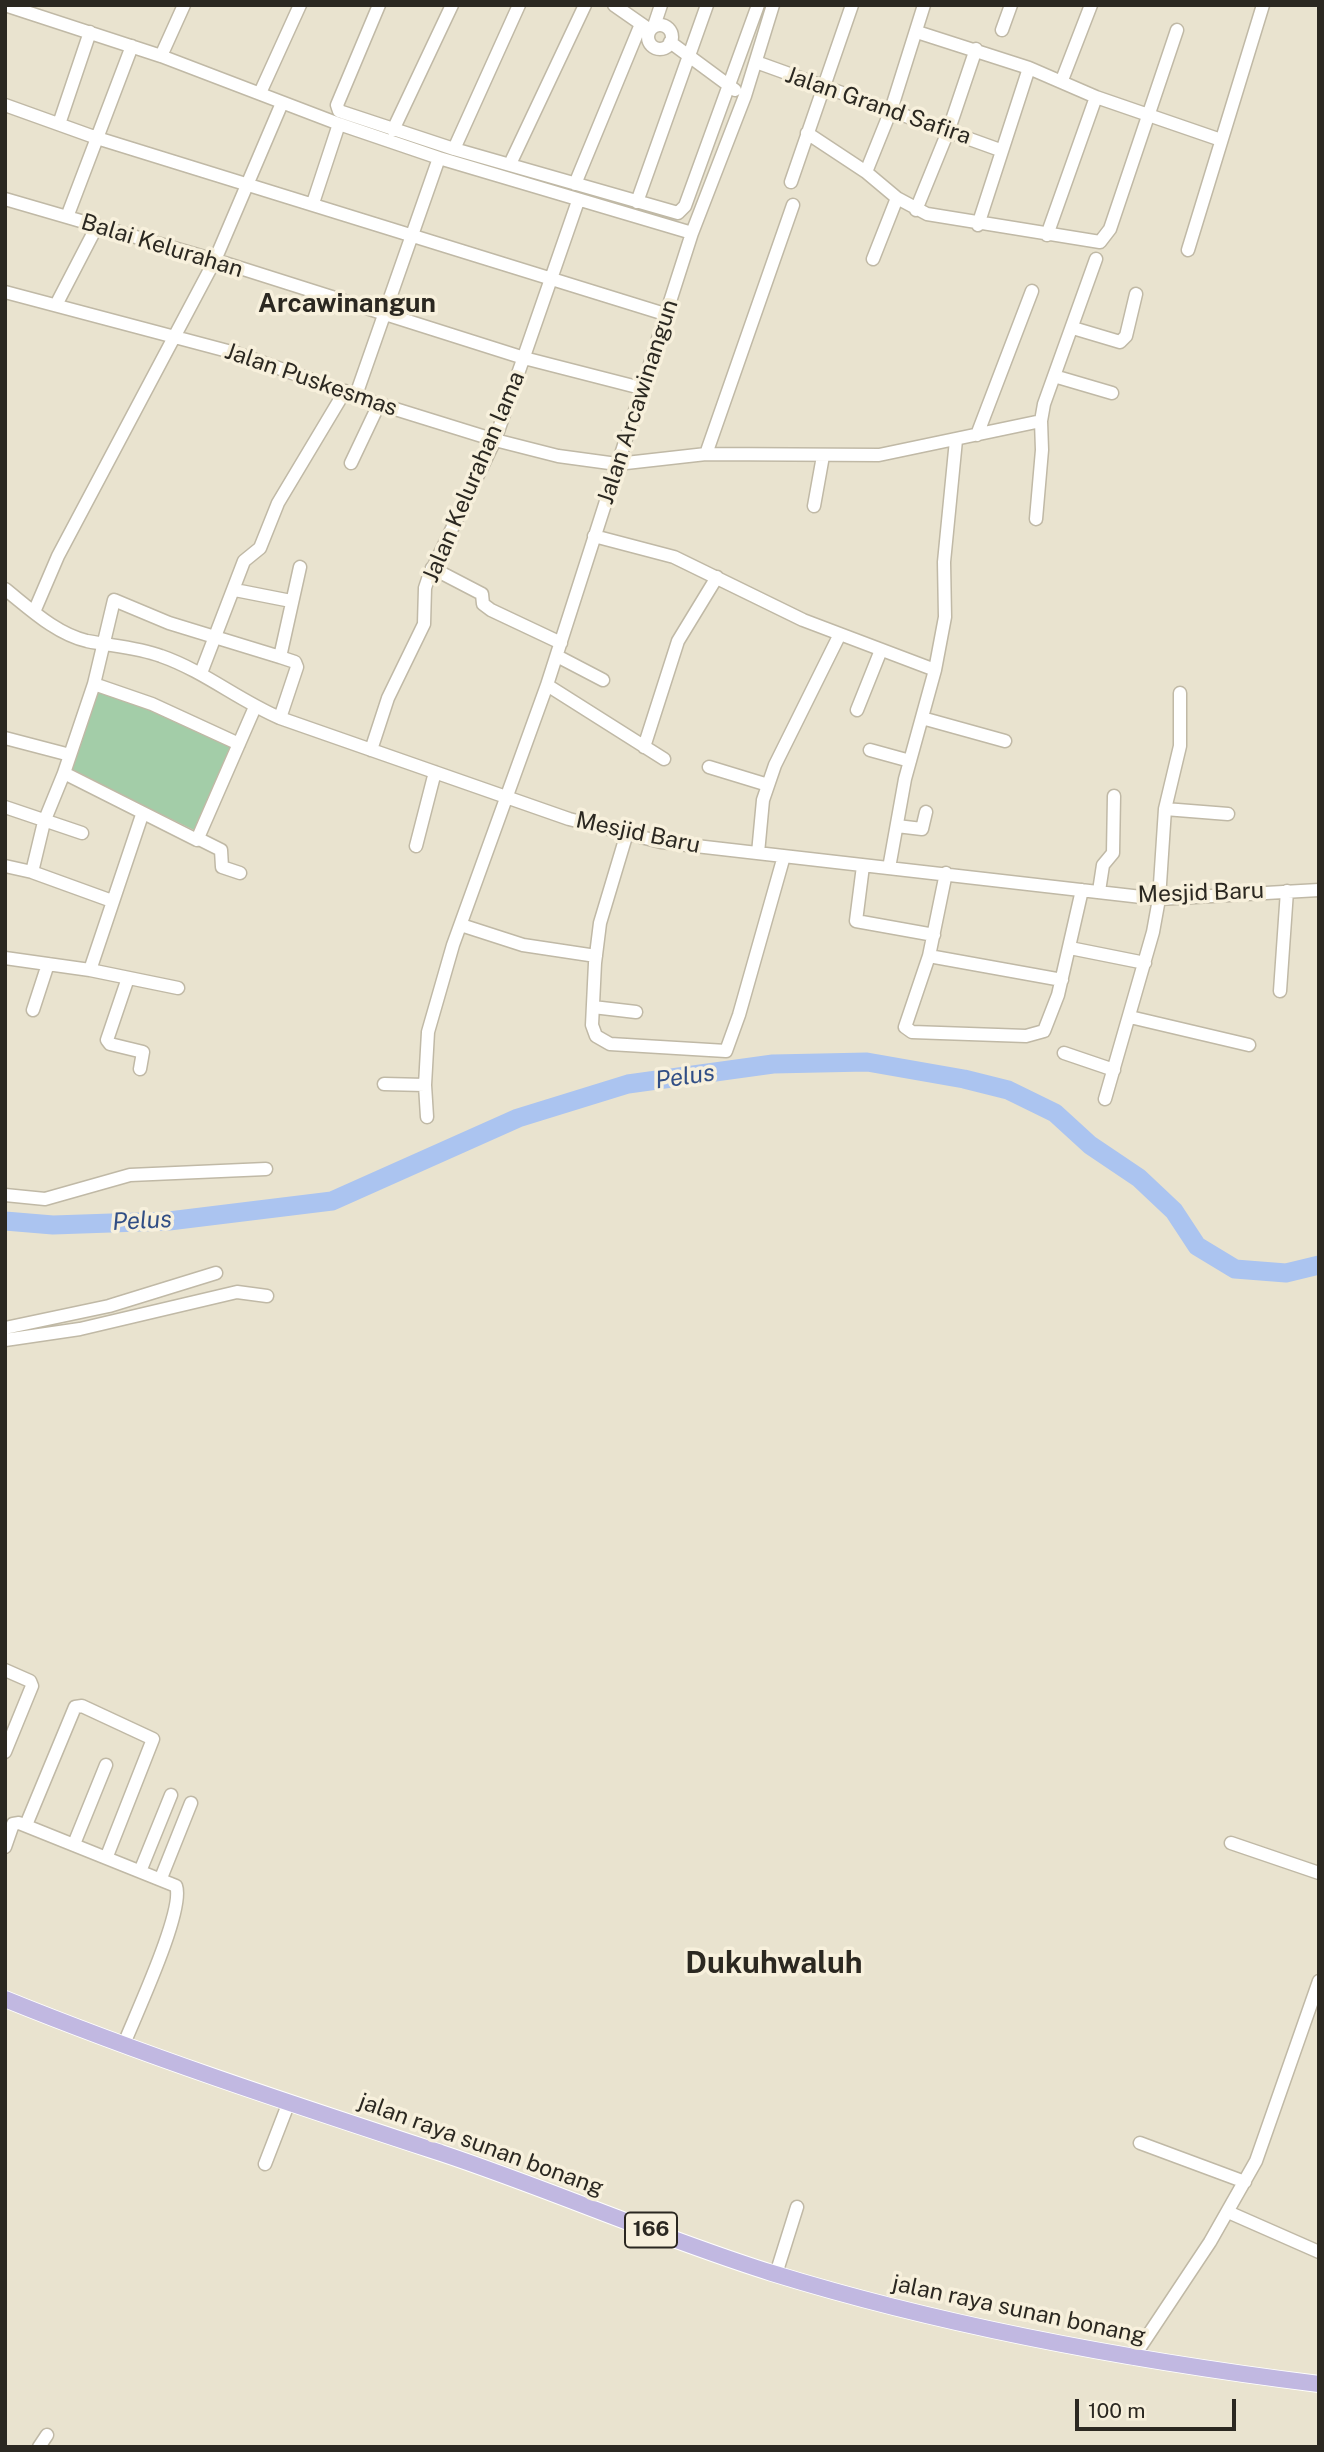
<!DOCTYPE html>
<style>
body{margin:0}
#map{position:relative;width:1324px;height:2452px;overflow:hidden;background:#e9e3cf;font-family:"Public Sans",sans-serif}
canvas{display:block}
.frame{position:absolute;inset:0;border:7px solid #2b2821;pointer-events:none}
.scale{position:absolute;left:1075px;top:2399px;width:161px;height:32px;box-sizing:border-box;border:4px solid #2b2821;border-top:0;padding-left:9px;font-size:21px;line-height:24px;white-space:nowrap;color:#2b2821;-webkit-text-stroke:5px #f7f0dc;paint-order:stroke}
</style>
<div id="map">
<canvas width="1324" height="2452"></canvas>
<div class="frame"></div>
<div class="scale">100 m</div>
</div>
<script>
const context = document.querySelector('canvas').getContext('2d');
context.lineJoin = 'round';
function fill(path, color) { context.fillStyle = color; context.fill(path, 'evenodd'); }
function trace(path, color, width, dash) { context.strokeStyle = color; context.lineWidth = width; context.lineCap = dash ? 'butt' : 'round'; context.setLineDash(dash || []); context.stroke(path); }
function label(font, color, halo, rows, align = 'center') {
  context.font = font + ' "Public Sans",sans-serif'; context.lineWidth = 7; context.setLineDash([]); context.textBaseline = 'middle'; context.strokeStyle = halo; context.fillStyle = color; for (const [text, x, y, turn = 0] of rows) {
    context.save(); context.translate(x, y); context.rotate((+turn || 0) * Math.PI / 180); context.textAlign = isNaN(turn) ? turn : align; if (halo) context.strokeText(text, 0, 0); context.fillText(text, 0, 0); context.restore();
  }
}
fill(new Path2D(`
 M102,683L243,749L200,833L69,770Z`), '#a3cda8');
trace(new Path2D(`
 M5,1221L53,1225L169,1221L332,1201L518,1118L628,1084L773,1064L867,1062L964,1079L1008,1090L1055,1113L1090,1145L1139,1178L1174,1211L1197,1246L1235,1269L1286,1273L1319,1265`), '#abc4f0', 19);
const minor = new Path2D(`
 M5,5L161,56L339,124L439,158L692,233
 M379,5L337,105L339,111L454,149L678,213L685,206L758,5
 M614,5L647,28
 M648 37a12 12 0 1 1 24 0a12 12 0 1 1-24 0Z
 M654,26L661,5
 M1002,30L1011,5
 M917,32L1029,68L1096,97L1221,140
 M670,42L735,90
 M161,56L184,5
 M756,62L1000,150
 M1062,80L1091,5
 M260,93L300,5
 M5,105L97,138L668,315
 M59,124L90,32
 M393,130L452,5
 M807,133L866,172L897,198L927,214L1100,242L1110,229L1177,30
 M454,149L519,5
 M510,164L585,5
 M866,172L891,110L924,5
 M791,182L852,5
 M575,184L641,24
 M5,199L215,260L524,358L641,388
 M637,202L707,5
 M313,203L339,124
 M916,210L949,129L976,49
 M67,217L132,46
 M978,225L1029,68
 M1047,235L1096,97
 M1188,250L1263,5
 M873,259L897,198
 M5,292L239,354L379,404L495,440L558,456L617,464L706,454L879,455L1041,421L1044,404L1096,259
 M56,305L97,226
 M1073,328L1120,342L1126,336L1136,294
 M1054,376L1112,393
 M356,395L439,158
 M977,435L1032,291
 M706,454L793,205
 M351,463L379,404
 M814,506L823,456
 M1036,519L1042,450L1041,421
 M594,536L674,557L803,620L935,670
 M432,568L482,594L483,604L491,610L561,643
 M5,589C29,608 56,634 87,641C112,646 137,647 161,656C204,671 238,700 280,718L569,819L661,842L1159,899L1319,890
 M235,590L291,601
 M34,612L58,556L215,260L282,103
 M557,656L603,680
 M201,673L244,561L260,548L278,503L345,391
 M94,684L152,704L239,744
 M547,685L664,759
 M255,707L197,840L64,773L94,684L114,600L169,623L280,657
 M857,710L881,650
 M280,718L297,667L295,662L280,657L300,567
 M922,718L1005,741
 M5,738L70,755
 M644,747L678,641L717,577
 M371,750L388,698L424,624L425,588L429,576L495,440L578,201
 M870,750L910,761
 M709,767L768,785
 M5,807L82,833
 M1165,809L1228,814
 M897,826L922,829L926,812
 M627,833L600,923L595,963L592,1025L596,1036L610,1044L726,1051L739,1015L784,856
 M199,839L221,850L222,867L240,873
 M416,846L435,772
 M758,853L763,800L775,765L840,634
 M5,866L32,872L112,901
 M863,866L856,921L934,935
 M889,868L905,779L935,670L945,617L944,562L956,440
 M32,872L44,822L64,773
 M946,873L929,956L905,1027L912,1032L1026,1036L1044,1031L1058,995L1082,890
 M1099,891L1103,865L1113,853L1114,796
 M461,925L523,945L596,956
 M1070,948L1145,963
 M929,956L1062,980
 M5,958L90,970L178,988
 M90,970L142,815
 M128,978L107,1040L110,1044L143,1052L140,1069
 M1280,991L1287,891
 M593,1007L636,1012
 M33,1010L48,964
 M1130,1017L1249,1045
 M1064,1053L1114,1070
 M384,1084L425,1085L427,1117
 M425,1085L428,1032L453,945L547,685L692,233L745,96L773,5
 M1105,1099L1153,932L1159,899L1165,809L1180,746V693
 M5,1195L45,1199L130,1175L266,1169
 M5,1328L109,1306L216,1273
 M5,1340L80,1329L237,1292L267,1296
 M5,1670L30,1681L32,1686L5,1752
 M26,1825L75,1707L82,1706L153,1739L107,1856
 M1231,1843L1319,1873
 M74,1844L106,1765
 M5,1847L13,1824L19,1823L176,1886C185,1910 135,2016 124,2044
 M141,1869L171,1795
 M161,1878L191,1803
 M1140,2143L1245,2182
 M265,2164L289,2102
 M1228,2212L1319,2252
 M776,2274L797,2207
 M1133,2358L1210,2242L1256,2161L1319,1981
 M39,2447L47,2435`);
const major = new Path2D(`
 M5,1999C148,2057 295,2105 441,2153C552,2190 660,2238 772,2273C950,2328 1134,2361 1319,2384`);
trace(minor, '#c0b9a6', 15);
trace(major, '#fff', 18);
trace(minor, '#fff', 12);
trace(major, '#c1b8e1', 16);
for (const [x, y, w] of [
 [651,2230,52]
]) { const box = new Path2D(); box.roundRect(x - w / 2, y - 17.5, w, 35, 5); context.fillStyle = '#f7f0dc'; context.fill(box); trace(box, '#2b2821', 2); }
label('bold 21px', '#2b2821', null, [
 ["166",651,2230]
]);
label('23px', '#2b2821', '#f7f0dc', [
 ["Jalan Grand Safira",878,106,19],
 ["Balai Kelurahan",162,246,17],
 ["Jalan Puskesmas",311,380,19],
 ["Jalan Arcawinangun",638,402,-72],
 ["Jalan Kelurahan lama",474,477,-67],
 ["Mesjid Baru",638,833,12],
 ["Mesjid Baru",1201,893,-2],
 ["jalan raya sunan bonang",481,2145,20],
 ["jalan raya sunan bonang",1019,2310,12]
]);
label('italic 24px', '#314e85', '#f7f0dc', [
 ["Pelus",685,1077,-8],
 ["Pelus",142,1221,-3]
]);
label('bold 26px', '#2b2821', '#f7f0dc', [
 ["Arcawinangun",347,304]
]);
label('bold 30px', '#2b2821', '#f7f0dc', [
 ["Dukuhwaluh",774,1964]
]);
</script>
